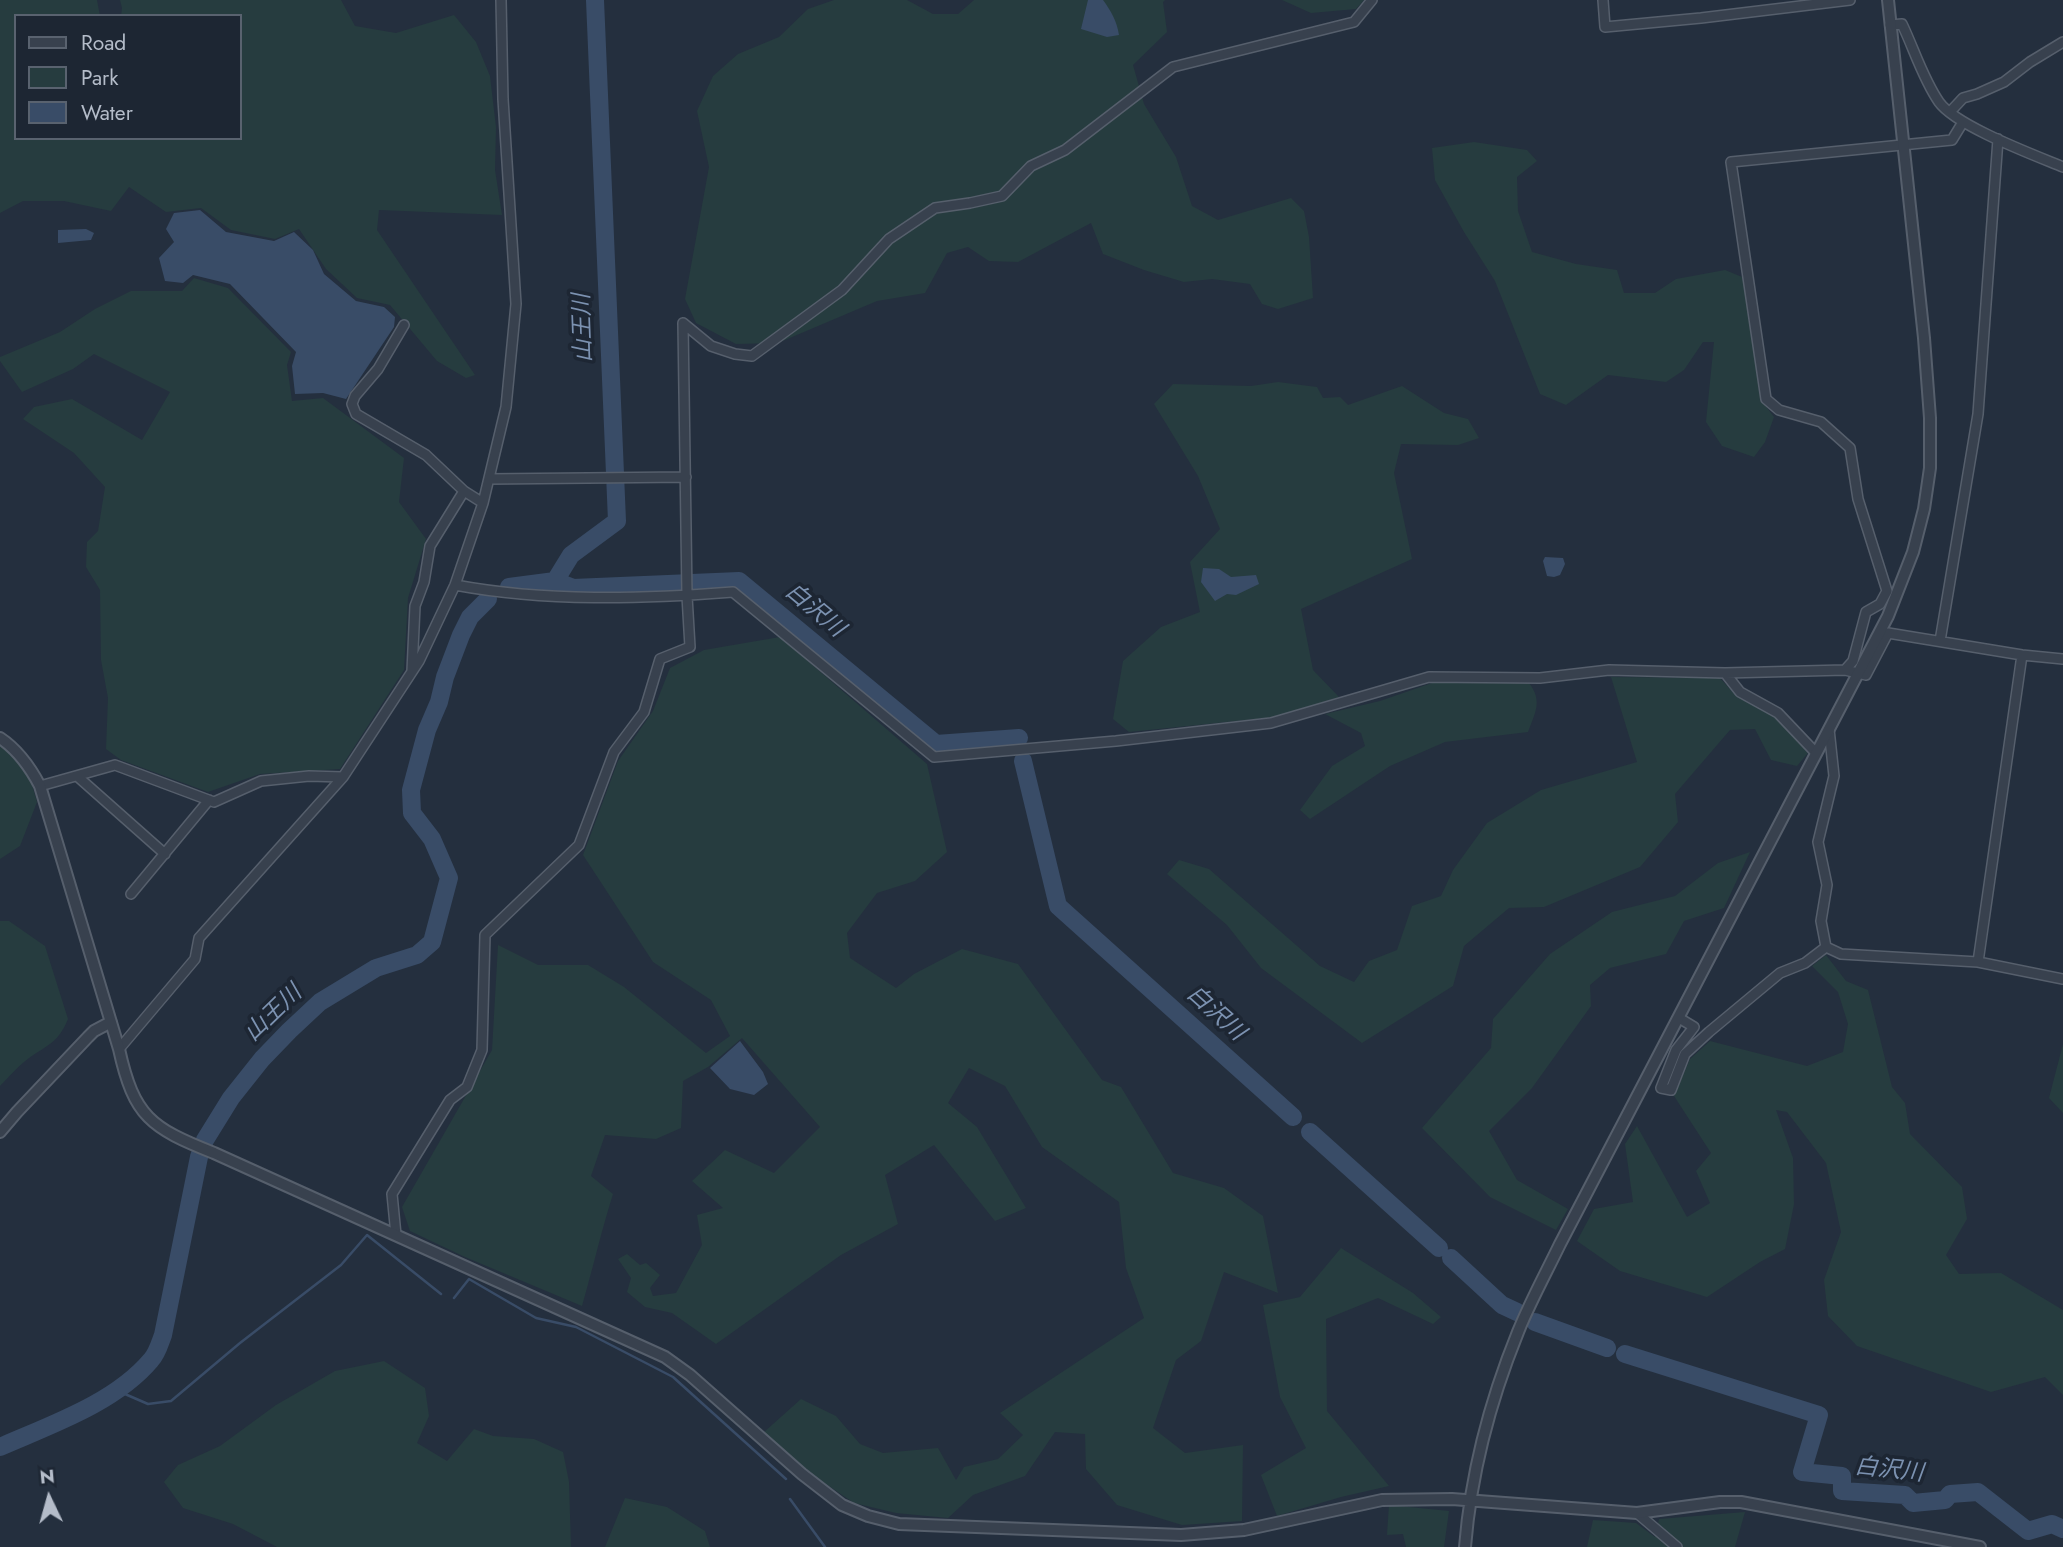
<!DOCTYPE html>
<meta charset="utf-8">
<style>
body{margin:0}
#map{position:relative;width:2063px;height:1547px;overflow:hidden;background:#242f3e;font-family:Jost,sans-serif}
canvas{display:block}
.legend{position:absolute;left:14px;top:14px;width:228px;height:126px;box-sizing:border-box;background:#1d2633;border:2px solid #59626f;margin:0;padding:9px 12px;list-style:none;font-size:21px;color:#b4bcc9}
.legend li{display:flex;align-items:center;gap:14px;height:35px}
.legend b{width:35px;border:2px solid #59626f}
.north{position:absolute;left:14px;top:1463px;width:70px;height:70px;-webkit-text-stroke:5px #1d2633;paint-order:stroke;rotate:355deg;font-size:19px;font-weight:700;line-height:28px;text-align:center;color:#b4bcc9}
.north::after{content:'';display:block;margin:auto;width:24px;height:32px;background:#b4bcc9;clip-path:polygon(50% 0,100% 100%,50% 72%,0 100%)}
</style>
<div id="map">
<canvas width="2063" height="1547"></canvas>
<ul class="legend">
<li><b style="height:9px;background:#38414e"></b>Road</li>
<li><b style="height:19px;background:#263c3f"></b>Park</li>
<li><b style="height:19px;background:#394c67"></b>Water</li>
</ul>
<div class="north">N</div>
</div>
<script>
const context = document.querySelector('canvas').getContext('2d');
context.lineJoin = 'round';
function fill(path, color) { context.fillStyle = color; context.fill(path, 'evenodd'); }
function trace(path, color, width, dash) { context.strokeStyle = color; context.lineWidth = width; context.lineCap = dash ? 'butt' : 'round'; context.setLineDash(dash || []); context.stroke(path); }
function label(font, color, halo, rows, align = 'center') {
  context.font = font + ' Jost,"Noto Sans JP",sans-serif'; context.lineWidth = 7; context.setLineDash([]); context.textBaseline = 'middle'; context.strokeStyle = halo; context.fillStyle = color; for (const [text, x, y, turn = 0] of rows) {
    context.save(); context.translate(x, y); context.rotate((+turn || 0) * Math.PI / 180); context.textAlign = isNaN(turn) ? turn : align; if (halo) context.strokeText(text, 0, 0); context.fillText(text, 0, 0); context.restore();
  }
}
fill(new Path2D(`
 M0,0H97L100,16H16V138H240V16H121L122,8L120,0H341L355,26L396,33L454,15L476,42L490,76L496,127L495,170L502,215L379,210L377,230L475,375L466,378L437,361L390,305L357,298L326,269L299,229L275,239L231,230L201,208L166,212L129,187L111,211L64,201H23L0,213Z
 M834,0H907L933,14H958L974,0H1165L1163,2L1167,32L1133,65L1144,104L1176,157L1192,206L1218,220L1291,198L1304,211L1309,237L1313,298L1278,309L1262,304L1250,284L1212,279L1184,282L1144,270L1103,254L1091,223L1018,262L989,261L968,247L947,253L925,293L877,301L778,343L736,344L696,323L685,299L709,167L697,111L713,76L738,54L779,37L808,9Z
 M1282,0H1364L1356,9L1311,13Z
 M1474,142L1527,150L1537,161L1517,177L1518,211L1532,252L1576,264L1617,270L1624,293H1655L1676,279L1725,270L1747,279L1762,401L1774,417L1765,442L1754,457L1722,446L1706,422L1714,342H1703L1684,370L1666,382L1608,375L1566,405L1540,394L1495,281L1464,232L1435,180L1432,148Z
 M194,278L228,288L291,352L287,365L292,401L323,398L404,458L399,502L426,539L408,598L404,670L340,769L260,774L208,792L121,760L106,749L108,698L101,660L100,590L86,567L87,542L98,531L105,487L74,453L23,419L34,407L72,399L142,440L170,392L94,354L73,369L22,392L0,361V357L60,332L95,309L131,291H182Z
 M1278,382L1317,387L1323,398L1340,397L1348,405L1402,386L1444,413L1468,419L1479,438L1458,445L1401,444L1394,473L1412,559L1301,609L1313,670L1339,697L1276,717L1129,732L1113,719L1123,661L1161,627L1200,612L1190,562L1220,529L1198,476L1154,404L1173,384L1251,386Z
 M780,637L927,764L947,852L915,881L877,893L847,933L850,958L896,988L914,974L962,949L1018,964L1102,1080L1121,1087L1173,1173L1224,1188L1263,1216L1278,1293L1224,1272L1201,1341L1176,1360L1153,1428L1185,1453L1243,1445L1242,1521L1182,1525L1117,1505L1086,1469L1085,1434L1055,1432L1025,1476L973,1495L948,1518L896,1513L854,1503L820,1480L763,1433L801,1399L836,1416L860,1444L883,1453L938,1448L956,1480L964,1467L998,1459L1023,1435L1000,1413L1144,1318L1126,1268L1119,1202L1042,1147L1005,1086L969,1068L948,1103L977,1127L1026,1208L995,1221L934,1145L885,1175L898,1224L841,1255L716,1344L672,1313L645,1307L627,1292L631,1278L618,1259L627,1254L640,1265L646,1263L660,1275L650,1288L653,1296L676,1293L702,1245L697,1215L723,1208L692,1181L725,1150L774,1173L820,1127L742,1038L708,1067L683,1081L681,1128L656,1139L605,1135L591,1176L613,1194C601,1232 593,1268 582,1306L465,1257L410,1231L402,1207L492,1050L498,945L538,965H588L624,987L706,1053L730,1036L711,1000L653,962L583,855L618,761L653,711L670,668L704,650Z
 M1611,677L1720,678L1736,696L1775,716L1808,753L1797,766L1771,760L1755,729L1730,730L1675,794L1678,822L1640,867L1544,907L1509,908L1464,946L1453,986L1362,1043L1261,968L1227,925L1167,874L1179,860L1209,869L1320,966L1354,982L1369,961L1397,950L1412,906L1441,896L1453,870L1487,823L1541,790L1637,762Z
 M1432,683H1529C1543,701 1535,713 1528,732L1445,742L1390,766L1310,819L1300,810L1332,766L1365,746L1361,733L1325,714L1380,701Z
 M0,745L14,756L29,775L37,802L20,846L0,859Z
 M1750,852L1724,908L1684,921L1666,954L1610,968L1590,985L1591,1006L1532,1088L1489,1131L1517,1180L1568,1209L1556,1230L1490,1197L1422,1128L1491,1048L1493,1019L1550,954L1612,912L1675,896L1718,863Z
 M0,921H9L45,946L68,1019C58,1043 49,1044 29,1058C18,1066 9,1077 0,1086Z
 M1826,955L1846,981L1868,990L1892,1087L1905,1103L1910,1134L1962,1187L1967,1219L1946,1255L1959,1274L2001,1273L2063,1310V1395L2045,1377L1991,1392L1857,1346L1828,1316L1824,1280L1841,1232L1826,1163L1787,1112L1776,1110L1793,1158L1794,1204L1785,1249L1760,1262L1707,1297L1620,1271L1577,1241L1594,1209L1633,1202L1625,1144L1637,1126L1687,1217L1710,1203L1696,1171L1711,1153L1674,1096L1690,1059L1710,1041L1807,1066L1843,1052L1848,1024L1838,992L1812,966Z
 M2063,1044V1113L2049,1098Z
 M1341,1248L1413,1293L1441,1317L1433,1324L1378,1298L1326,1319L1327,1411L1389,1486L1341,1497L1277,1516L1261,1475L1306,1448L1280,1397L1263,1305L1300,1297Z
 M384,1361L425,1388L429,1416L417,1443L447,1461L474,1429L493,1436L534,1439L563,1452L569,1482L571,1547H277L233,1524L183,1508L164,1482L178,1465L220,1446L276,1405L335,1371Z
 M625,1498L667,1507L705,1531L710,1547H605Z
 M1389,1505L1449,1511L1444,1547H1406L1403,1534L1387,1535Z
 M1745,1512L1735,1547H1587L1593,1520L1636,1523L1655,1537L1659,1519Z`), '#263c3f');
fill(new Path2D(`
 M1088,0H1103C1111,11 1117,21 1119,35L1107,37L1081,29Z
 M200,210L226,232L274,241L294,232L313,250L324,274L356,301L384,307L395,317L394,327L346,399L323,393L295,394L292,366L296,352L230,284L193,275L183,283L165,281L159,258L174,242L166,229L174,213Z
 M86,229L94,233L91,240L58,243V230Z
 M1545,557L1563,558L1565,564L1560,575L1554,577L1547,576L1543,561Z
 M1203,568L1219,569L1231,577L1256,575L1259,584L1236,595L1227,594L1215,601L1201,582Z
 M740,1041L763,1072L768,1084L754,1095L730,1089L710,1068Z`), '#394c67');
trace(new Path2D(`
 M454,1298L469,1279L536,1318L576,1327L673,1377L786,1479
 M118,1391L148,1404L171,1401L240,1343L341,1265L367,1235L441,1294
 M790,1499L825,1547`), '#394c67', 2.5);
trace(new Path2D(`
 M555,581L571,555L617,521L595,0
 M509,587L555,581L573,588L739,581L936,744L1019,738
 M1023,761L1058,906L1293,1117
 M1310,1132L1439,1248
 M1451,1258L1502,1305L1517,1312
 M1535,1322L1607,1348
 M1625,1354L1819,1415L1802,1472L1842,1476V1491L1905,1495L1913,1503L1945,1500L1950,1494L1978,1492L2028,1531L2052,1524L2063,1529
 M0,1447C50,1425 115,1403 151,1360C157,1354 160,1343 163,1335L199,1157L205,1140L231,1098L262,1059L289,1031L320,1002L376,968L417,955L432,942L449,878L432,839L412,813L411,790L427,730L439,702L445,677L461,635L470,617L488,599`), '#394c67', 18);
const minor = new Path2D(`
 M1603,0L1605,27L1701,18L1850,0
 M1890,25L1902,24C1914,49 1923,79 1939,102C1956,126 2034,155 2063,167
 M1950,112L1963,98L1977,94L2004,82L2030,62L2063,42
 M683,323L711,346L735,354L752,356L842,290L889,239L935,208L970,203L1002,196L1031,166L1065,150L1173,67L1354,22L1372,0
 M404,325L378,369L355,396L352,404L356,414L426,455L464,491
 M489,479L686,477
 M455,585C547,602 641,599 733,592L934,757L1116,741L1271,723L1429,677L1540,678L1609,670L1725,673L1845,670L1866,675L1888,633L2022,655L2063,659
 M1940,641L1978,414L1998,139
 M1845,670L1853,661L1866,612L1880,604L1887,591L1858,499L1850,448L1821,422L1779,410L1766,399L1731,162L1952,140L1963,122
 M412,671L415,606L424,582L430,546L464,491L483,503L506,407L516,304L503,99L501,0
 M1725,673L1740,692L1778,713L1816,753
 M77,776L165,854
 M40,786L115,765L214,802L261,781L309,776L343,777
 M131,894L209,800
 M1826,947L1841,954L1978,962L2063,979
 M1826,947L1821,921L1827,885L1818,842L1834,776L1829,729
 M1978,962L2022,655
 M1679,1018L1694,1027L1676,1050L1661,1088L1671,1090L1685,1054L1709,1032L1780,973L1805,963L1826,947
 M119,1049L195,959L199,938L343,777L419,661L455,585L483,503
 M396,1235L392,1194L450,1100L467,1087L482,1050L485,935L579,845L614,752L644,712L660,659L690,647L687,596L683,323
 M1637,1513L1677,1547`);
const tertiary = new Path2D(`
 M0,738C18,750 30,767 40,786L119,1049C134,1117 151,1128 214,1153L665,1357L690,1375L802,1474L842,1505L868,1516L899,1524L1181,1535L1244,1530L1382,1500L1452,1499L1637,1513L1720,1502H1741L1980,1547
 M0,1132L17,1112L88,1037L94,1031L111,1022
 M1465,1547C1471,1473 1490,1401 1518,1332C1530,1302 1546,1273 1560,1244L1888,616L1913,552L1924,509L1930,468V418L1924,338L1888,0`);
trace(minor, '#565f6c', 12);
trace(tertiary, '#565f6c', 14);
trace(minor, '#38414e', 9);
trace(tertiary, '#38414e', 10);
label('italic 23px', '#7c92b1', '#1d2633', [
 ["山王川",584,328,-92],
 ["白沢川",814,611,40],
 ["山王川",274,1014,-44],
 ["白沢川",1215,1014,42],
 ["白沢川",1889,1471,6]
]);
</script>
